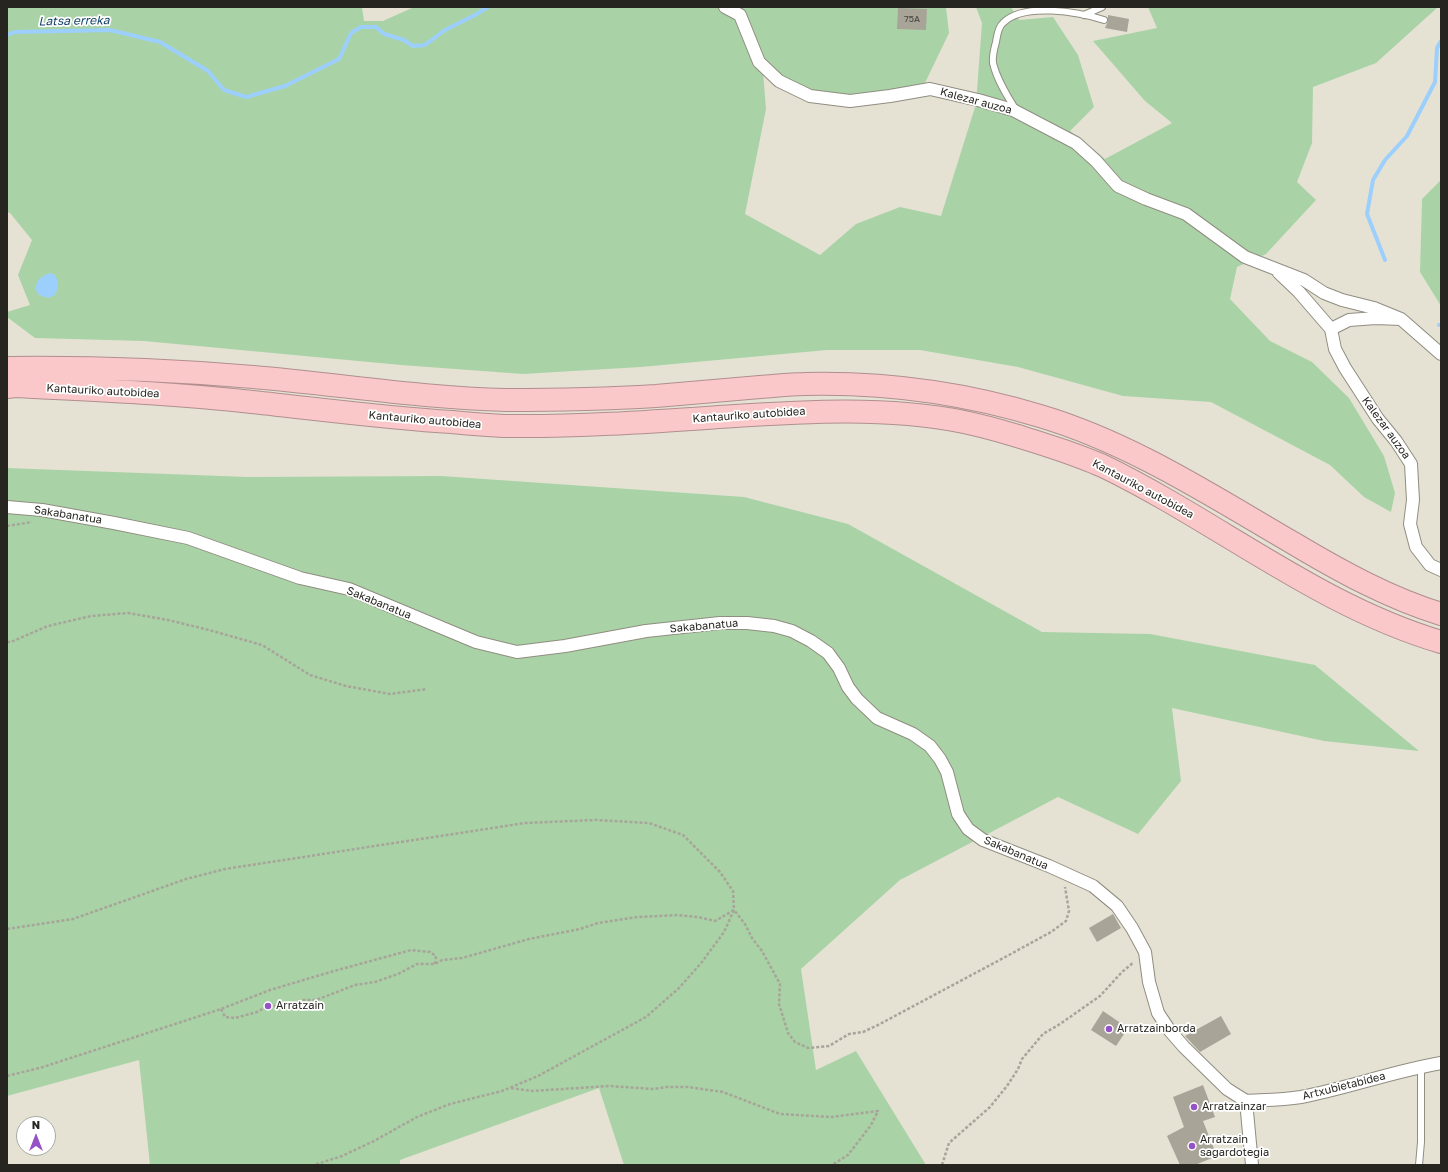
<!DOCTYPE html>
<style>
body{margin:0}
#map{position:relative;width:1448px;height:1172px;overflow:hidden;background:#e5e2d4;font-family:"Golos Text",sans-serif}
canvas{display:block}
.frame{position:absolute;inset:0;border:8px solid #262520;pointer-events:none}
.north{position:absolute;left:16px;top:1116px;width:40px;height:40px;box-sizing:border-box;background:#fff;border:1px solid #a8a8a6;border-radius:50%;rotate:0deg;font-size:11px;font-weight:700;line-height:16px;text-align:center;color:#262520}
.north::after{content:'';display:block;margin:auto;width:14px;height:18px;background:#9552c7;clip-path:polygon(50% 0,100% 100%,50% 72%,0 100%)}
</style>
<div id="map">
<canvas width="1448" height="1172"></canvas>
<div class="frame"></div>
<div class="north">N</div>
</div>
<script>
const context = document.querySelector('canvas').getContext('2d');
context.lineJoin = 'round';
function fill(path, color) { context.fillStyle = color; context.fill(path, 'evenodd'); }
function trace(path, color, width, dash) { context.strokeStyle = color; context.lineWidth = width; context.lineCap = dash ? 'butt' : 'round'; context.setLineDash(dash || []); context.stroke(path); }
function label(font, color, halo, rows, align = 'center') {
  context.font = font + ' "Golos Text",sans-serif'; context.lineWidth = 3.5; context.setLineDash([]); context.textBaseline = 'middle'; context.strokeStyle = halo; context.fillStyle = color; for (const [text, x, y, turn = 0] of rows) {
    context.save(); context.translate(x, y); context.rotate((+turn || 0) * Math.PI / 180); context.textAlign = isNaN(turn) ? turn : align; if (halo) context.strokeText(text, 0, 0); context.fillText(text, 0, 0); context.restore();
  }
}
fill(new Path2D(`
 M7,7H362L364,21H383L414,7H946L949,33L924,85L856,96L810,93L782,76L762,59L766,109L745,214L820,255L856,224L900,207L941,216L976,104L982,23L976,7H1011L1019,20L1053,17L1078,55L1094,107L1070,131L1105,159L1172,123L1145,101L1093,41L1157,28L1148,7H1438L1376,63L1313,87L1312,143L1297,182L1316,200L1266,254L1237,267L1230,299L1270,341L1312,362L1349,398L1384,456L1395,493L1391,512L1364,497L1330,465L1211,402L1123,396L1018,367L920,350H827L641,367L523,374L401,365L144,341L35,338L7,317V312L30,305L18,275L32,240L10,213L7,212Z
 M1441,180V306L1420,272L1422,199Z
 M7,468L248,477L441,476L744,497L848,524L1042,632L1150,634L1315,665L1419,751L1324,741L1172,708L1181,781L1138,834L1058,797L900,880L801,969L816,1070L856,1051L926,1165H624L599,1088L400,1160V1165H150L139,1060L7,1096Z`), '#a9d3a6');
fill(new Path2D(`
 M50,273L55,275C59,282 59,287 55,295L48,298L39,295L35,288C38,279 41,276 50,273Z`), '#9dcffd');
trace(new Path2D(`
 M7,35L15,32L110,30L160,42L208,71L224,90L246,97L285,86L339,59L351,33L361,27H376L384,34L404,40L413,46L425,45L445,30L475,15L488,7
 M1385,260L1367,214L1373,180L1385,160L1407,136L1435,82L1437,48L1441,41
 M1439,325H1441`), '#9dcffd', 4);
fill(new Path2D(`
 M898,8L927,9L926,30L897,29Z
 M1108,15L1129,19L1127,32L1105,28L1108,21Z
 M1113,914L1121,928L1097,942L1089,928Z
 M1103,1011L1128,1028L1116,1046L1091,1030Z
 M1221,1016L1231,1034L1200,1052L1185,1036Z
 M1203,1085L1215,1117L1203,1121L1217,1156L1195,1165H1180L1167,1136L1184,1127L1173,1097Z`), '#a8a498');
const lane = new Path2D(`
 M1084,15L1102,7
 M1016,110C1007,96 997,80 993,63C992,56 994,49 996,42C997,36 998,27 1003,23C1023,2 1079,12 1104,20
 M1419,1165L1421,1142V1067`);
const street = new Path2D(`
 M725,7L740,15L759,62L779,81L810,96L850,101L890,96L930,89L978,100L1013,110L1076,143L1096,161L1118,186L1146,199L1186,214L1245,257L1304,280L1324,293L1342,300L1374,308L1401,319
 M1279,273L1299,292L1331,329
 M1441,354L1401,319L1376,318L1349,320L1331,329L1335,349L1345,368L1378,419L1396,441L1411,464L1413,500L1410,524L1416,547L1430,565L1441,570
 M7,507L42,510L114,523L188,538L300,578L349,589L476,642L517,652L565,646L646,631L720,623H747L774,626L792,631L811,641L828,653L839,668L848,687L857,699L877,718L913,734L930,746L940,759L947,772L958,814L968,829L983,840L1049,866L1093,886L1117,906L1132,928L1145,952L1149,982L1158,1013L1170,1031L1184,1047L1227,1089L1246,1101
 M1246,1101C1264,1100 1283,1100 1301,1097C1348,1088 1394,1071 1441,1063
 M1246,1101L1252,1165`);
const highway = new Path2D(`
 M7,368C89,367 171,370 253,377C337,384 422,398 506,400C556,400 606,399 656,396C690,393 725,390 760,387C775,386 790,384 804,384C884,382 964,393 1040,416C1131,443 1212,496 1293,543C1340,571 1389,598 1441,614
 M7,387L15,386C94,390 173,393 252,402C319,409 385,418 452,422C469,424 486,425 504,426C576,427 647,422 719,417C800,412 884,406 964,422C998,429 1031,440 1064,451C1078,456 1092,461 1105,467C1218,522 1319,606 1441,642`);
trace(lane, '#908d81', 8);
trace(street, '#908d81', 14);
trace(highway, '#b08f8e', 24);
trace(new Path2D(`
 M7,526L32,522
 M7,642H11L48,626L91,616L128,613L168,620L209,630L262,645L310,675L346,686L390,694L427,689
 M7,929L73,919L186,879L225,869L525,823L596,820L649,823L683,835L720,872L733,891L734,910L724,932L702,962L679,988L646,1017L538,1076L502,1091L450,1104L417,1117L374,1141L342,1156L314,1165
 M221,1009L225,1017L235,1018L257,1012L268,1006H287L301,1000H316L355,985L375,982L398,974L417,964H435L442,960L462,958L529,939L580,929L598,923L638,917L677,915L698,917L715,921L734,910L745,924L752,938L762,951L780,984L779,1004L788,1033L795,1042L808,1048L829,1046L849,1034L863,1032L878,1025L1009,955L1051,932L1066,921L1069,911L1065,887
 M7,1076L43,1067L83,1054L221,1009L270,990L334,971L411,950L430,952L436,956L435,964
 M511,1088L532,1091L609,1086L654,1089L666,1087H688L723,1092L780,1114L831,1117L878,1111L871,1125L848,1155L832,1165
 M942,1165L949,1143L990,1107L1007,1086L1018,1069L1022,1059L1043,1034L1060,1024L1100,996L1122,972L1134,962`), '#a7a499', 2.5, [3, 2]);
trace(lane, '#fff', 6);
trace(street, '#fff', 12);
trace(highway, '#fac8c9', 22);
for (const [x, y, r, color] of [
 [268,1006,4,"#9552c7"],
 [1109,1029,4,"#9552c7"],
 [1194,1107,4,"#9552c7"],
 [1192,1146,4,"#9552c7"]
]) { const dot = new Path2D(); dot.arc(x, y, r, 0, 2 * Math.PI); context.fillStyle = color; context.fill(dot); trace(dot, '#fff', 1.5); }
label('9px', '#46453e', null, [
 ["75A",912,19]
]);
label('11px', '#262520', '#fff', [
 ["Kalezar auzoa",976,101,15],
 ["Kantauriko autobidea",103,391,3],
 ["Kantauriko autobidea",749,415,-4],
 ["Kantauriko autobidea",425,420,5],
 ["Kalezar auzoa",1386,428,54],
 ["Kantauriko autobidea",1143,489,28],
 ["Sakabanatua",68,515,9],
 ["Sakabanatua",379,603,22],
 ["Sakabanatua",704,626,-5],
 ["Sakabanatua",1016,853,23],
 ["Artxubietabidea",1344,1086,-14]
]);
label('11px', '#262520', '#fff', [
 ["Arratzain",276,1006],
 ["Arratzainborda",1117,1029],
 ["Arratzainzar",1202,1107],
 ["Arratzain",1200,1140],
 ["sagardotegia",1200,1153]
], 'left');
label('italic 12px', '#154368', '#fff', [
 ["Latsa erreka",74,21,-1]
]);
</script>
